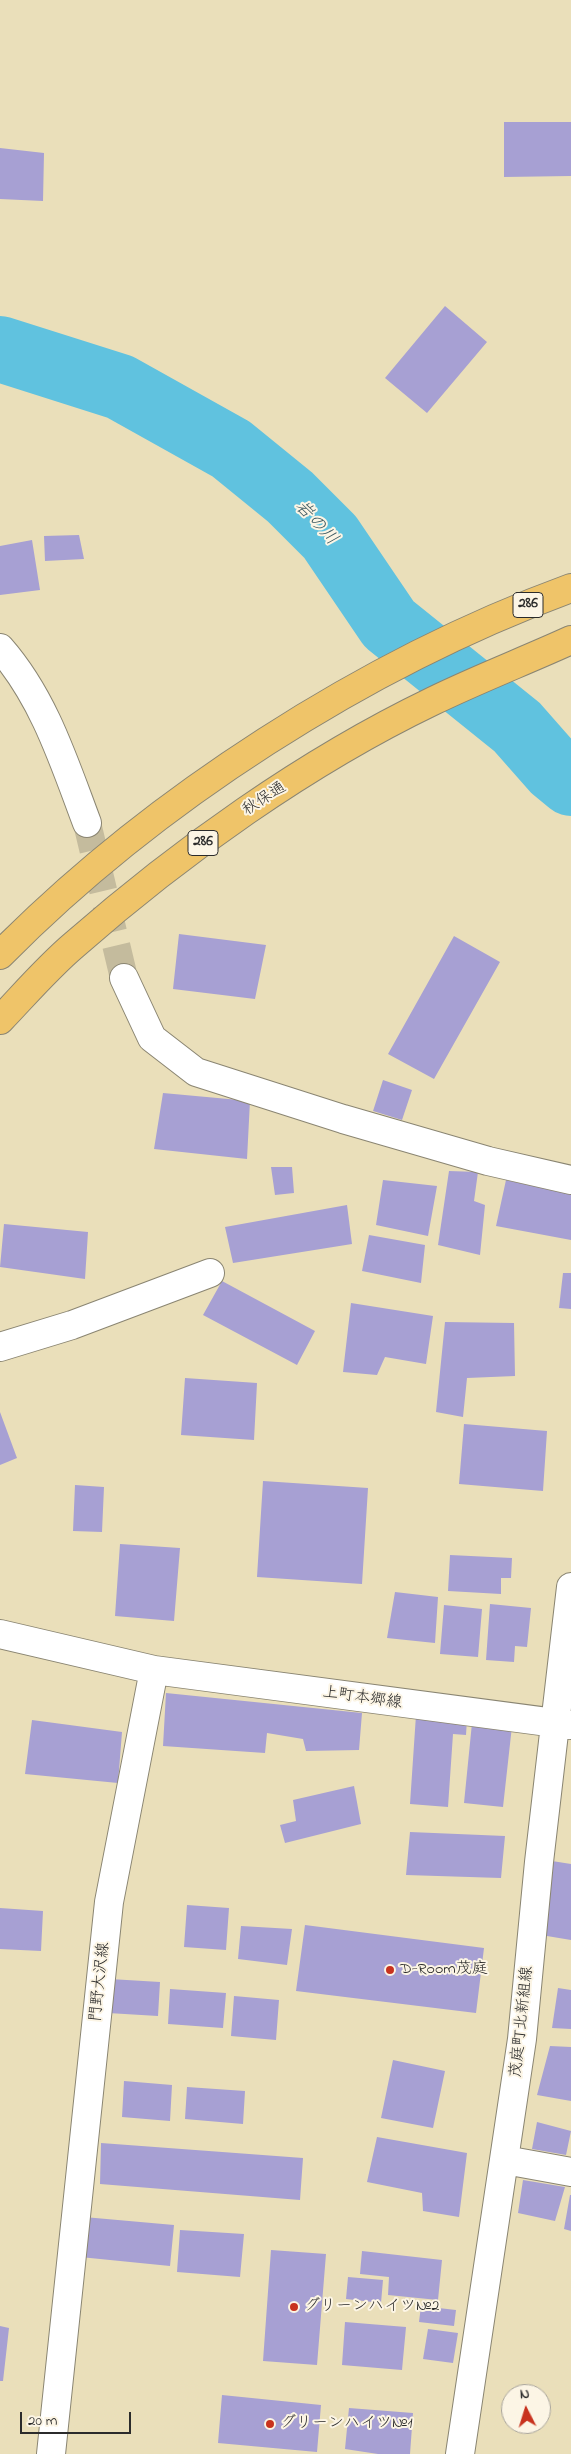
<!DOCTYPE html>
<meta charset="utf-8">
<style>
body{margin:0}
#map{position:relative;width:571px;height:2454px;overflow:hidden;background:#eadfba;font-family:"Indie Flower",sans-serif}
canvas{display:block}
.north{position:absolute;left:501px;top:2384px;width:50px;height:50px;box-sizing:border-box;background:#fcf5e5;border:1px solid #a8a49b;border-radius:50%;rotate:355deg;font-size:14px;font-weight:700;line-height:20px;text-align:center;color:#2b2b2b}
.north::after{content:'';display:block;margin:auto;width:18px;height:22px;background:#c8321e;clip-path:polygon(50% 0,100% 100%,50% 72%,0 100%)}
.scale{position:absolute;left:20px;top:2412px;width:111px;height:22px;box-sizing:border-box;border:2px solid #2b2b2b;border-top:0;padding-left:6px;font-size:15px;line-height:18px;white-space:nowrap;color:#2b2b2b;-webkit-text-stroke:4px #fcf5e5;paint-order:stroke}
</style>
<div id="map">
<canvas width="571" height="2454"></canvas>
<div class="north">N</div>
<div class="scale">20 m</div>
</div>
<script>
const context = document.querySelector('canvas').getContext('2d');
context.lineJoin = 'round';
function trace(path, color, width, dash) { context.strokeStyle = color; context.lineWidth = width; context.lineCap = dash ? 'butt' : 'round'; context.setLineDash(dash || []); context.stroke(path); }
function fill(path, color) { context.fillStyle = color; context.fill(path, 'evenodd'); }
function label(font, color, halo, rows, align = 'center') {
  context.font = font + ' "Indie Flower","Klee One",sans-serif'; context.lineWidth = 4; context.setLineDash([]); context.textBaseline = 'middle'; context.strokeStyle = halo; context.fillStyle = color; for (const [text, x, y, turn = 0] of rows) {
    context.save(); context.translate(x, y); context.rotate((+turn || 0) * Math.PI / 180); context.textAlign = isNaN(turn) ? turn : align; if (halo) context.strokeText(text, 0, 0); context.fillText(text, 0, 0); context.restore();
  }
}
trace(new Path2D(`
 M0,349L120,387L231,449L290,497L330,537L389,624L517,727L554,769L571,783`), '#60c2df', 66);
fill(new Path2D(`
 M504,122H571V176L504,177Z
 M0,148L44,153L43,201L0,199Z
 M445,306L487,342L427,413L385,378Z
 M79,535L84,559L45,561L44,536Z
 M32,540L40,590L0,595V546Z
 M179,934L266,945L255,999L173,989Z
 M454,936L500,962L434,1079L388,1054Z
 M383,1080L412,1090L402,1120L373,1111Z
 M163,1093L250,1101L247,1159L154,1149Z
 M271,1167H292L294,1193L275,1195Z
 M449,1171L478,1172L474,1201L485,1205L480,1255L438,1245Z
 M383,1180L437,1186L428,1236L376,1225Z
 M506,1180L571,1194V1240L496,1226Z
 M347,1205L352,1244L233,1263L225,1227Z
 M4,1224L88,1232L85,1279L0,1267Z
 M369,1235L425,1245L421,1283L362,1271Z
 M563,1273H571V1309L559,1308Z
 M222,1281L315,1331L297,1365L203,1315Z
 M351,1303L433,1316L426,1364L385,1357L377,1375L343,1372Z
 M445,1322L514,1323L515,1376L467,1378L463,1417L436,1412Z
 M185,1378L257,1383L254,1440L181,1435Z
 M0,1412L17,1458L0,1465Z
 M464,1424L547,1431L543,1491L459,1484Z
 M263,1481L368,1488L362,1584L257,1577Z
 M75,1485L104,1487L102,1532L73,1531Z
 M120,1544L180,1548L174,1621L115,1616Z
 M450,1555L512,1558L511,1578H501V1594L448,1591Z
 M395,1592L438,1597L435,1643L387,1638Z
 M490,1604L531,1608L527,1647L515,1646L514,1662L486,1660Z
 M444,1605L482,1609L478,1657L440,1654Z
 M166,1693L362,1713L359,1750L306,1751L303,1739L267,1733L265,1753L163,1746Z
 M416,1715L467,1719L466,1735L453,1734L448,1807L410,1804Z
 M32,1720L122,1732L118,1783L25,1774Z
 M472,1723L512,1726L503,1807L464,1803Z
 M354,1786L361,1824L285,1843L280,1825L296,1821L293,1800Z
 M410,1832L505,1836L501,1878L406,1875Z
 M552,1861L571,1864V1940L541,1935Z
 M187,1905L229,1908L226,1950L184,1947Z
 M0,1908L43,1911L41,1951L0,1949Z
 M305,1925L484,1948L476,2013L296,1991Z
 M241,1926L292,1929L287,1965L238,1959Z
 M110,1979L160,1982L158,2016L108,2013Z
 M558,1988L571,1990V2029L552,2028Z
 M170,1989L226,1993L223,2028L168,2024Z
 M234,1996L279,2000L276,2040L231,2036Z
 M550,2046L571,2047V2101L537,2095Z
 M393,2060L445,2071L433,2128L381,2118Z
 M124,2081L172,2085L170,2121L122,2117Z
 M187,2087L245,2091L243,2124L185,2119Z
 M537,2122L571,2131L566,2155L532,2149Z
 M377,2137L467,2153L459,2217L423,2211L422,2193L367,2182Z
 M101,2143L303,2158L300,2200L100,2184Z
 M523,2180L565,2187L555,2221L518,2213Z
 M570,2195H571V2231L564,2229Z
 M84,2217L174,2225L170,2266L80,2257Z
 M180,2230L244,2234L240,2277L177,2272Z
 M271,2250L326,2254L317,2365L263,2361Z
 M362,2251L442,2260L438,2300L388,2295L389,2277L360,2274Z
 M348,2277L383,2280L381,2303L346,2299Z
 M421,2306L456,2310L454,2326L419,2322Z
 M345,2322L406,2327L402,2370L342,2365Z
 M0,2326L9,2328L3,2381H0Z
 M428,2329L458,2333L453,2363L423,2359Z
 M222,2395L321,2405L317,2452L218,2443Z
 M349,2408L413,2413L410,2454H378L345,2449Z`), '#a7a0d3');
trace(new Path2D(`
 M87,823L124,978`), '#c4bb9d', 28, [28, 14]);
const minor = new Path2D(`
 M0,648C44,698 64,762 87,823
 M124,978L152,1038L196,1072L343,1119L488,1161L571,1180
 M0,1347L72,1325L210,1273
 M0,1634L154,1670L109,1902L51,2454
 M154,1670L571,1725
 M505,2160L571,2172
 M460,2454L522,2039L539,1862L571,1587`);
const highway = new Path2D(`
 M0,955C153,800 366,663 571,588
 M0,1020C24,995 48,967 74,945C180,852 306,762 433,701C478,679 525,661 571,640`);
trace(minor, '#8a8572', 30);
trace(highway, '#8a8572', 30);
trace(minor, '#fff', 28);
trace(highway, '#efc469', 28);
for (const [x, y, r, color] of [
 [390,1970,5,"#c8321e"],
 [294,2307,5,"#c8321e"],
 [270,2424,5,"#c8321e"]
]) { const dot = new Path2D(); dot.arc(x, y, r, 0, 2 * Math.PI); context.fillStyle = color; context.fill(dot); trace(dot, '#fcf5e5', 2); }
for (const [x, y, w] of [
 [528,605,30],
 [203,843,30]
]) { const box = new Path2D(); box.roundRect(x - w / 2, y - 12.5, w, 25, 4); context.fillStyle = '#fcf5e5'; context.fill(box); trace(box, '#2b2b2b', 1); }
label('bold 15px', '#2b2b2b', null, [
 ["286",528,605],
 ["286",203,843]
]);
label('16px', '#2b2b2b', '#fcf5e5', [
 ["秋保通",265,800,-33],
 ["上町本郷線",362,1699,8],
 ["門野大沢線",101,1982,-84],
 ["茂庭町北新組線",523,2022,-84]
]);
label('16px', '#2b2b2b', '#fcf5e5', [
 ["D-Room茂庭",400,1970],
 ["グリーンハイツ№2",304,2307],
 ["グリーンハイツ№1",280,2424]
], 'left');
label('italic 18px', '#3b5861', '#fcf5e5', [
 ["岩の川",315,524,47]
]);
</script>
